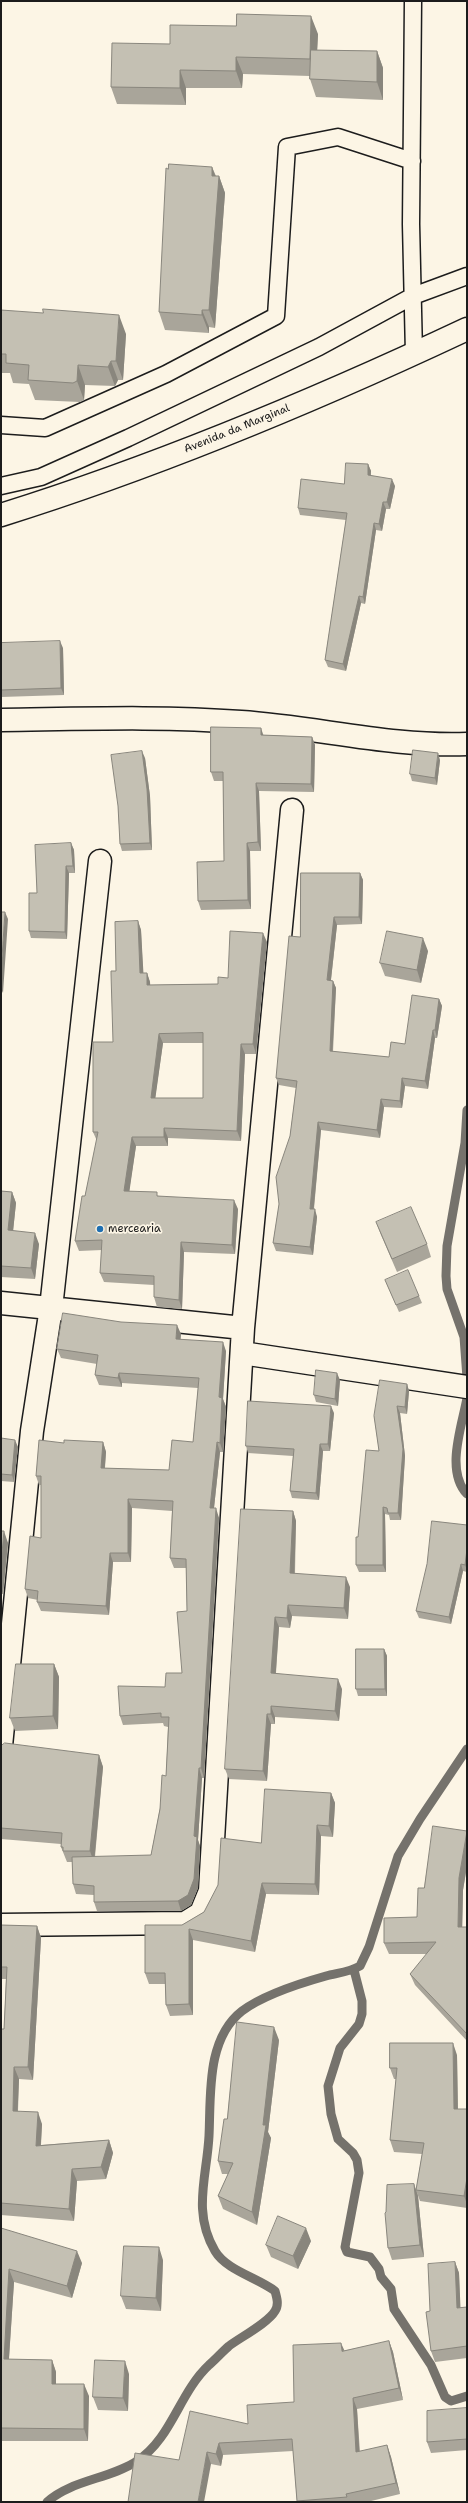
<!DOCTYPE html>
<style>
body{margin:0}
#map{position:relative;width:468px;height:2503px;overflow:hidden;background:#fcf5e5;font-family:"Shantell Sans",sans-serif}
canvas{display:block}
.frame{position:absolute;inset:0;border:2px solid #1c1c1c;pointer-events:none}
</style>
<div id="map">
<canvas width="468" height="2503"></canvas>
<div class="frame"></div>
</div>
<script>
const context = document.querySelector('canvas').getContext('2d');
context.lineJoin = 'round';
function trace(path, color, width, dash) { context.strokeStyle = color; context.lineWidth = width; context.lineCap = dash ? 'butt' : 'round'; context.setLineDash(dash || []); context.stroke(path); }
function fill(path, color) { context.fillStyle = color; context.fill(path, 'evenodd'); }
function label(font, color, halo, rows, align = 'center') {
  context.font = font + ' "Shantell Sans",sans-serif'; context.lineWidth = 3.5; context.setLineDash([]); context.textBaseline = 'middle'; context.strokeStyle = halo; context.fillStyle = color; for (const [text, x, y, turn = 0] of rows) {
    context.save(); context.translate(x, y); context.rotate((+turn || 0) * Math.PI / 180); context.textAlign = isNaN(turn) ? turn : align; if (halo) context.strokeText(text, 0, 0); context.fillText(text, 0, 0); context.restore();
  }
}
trace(new Path2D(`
 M467,1110L465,1143L447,1246L446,1276L447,1289L464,1337L467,1378
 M467,1398C462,1426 445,1471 467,1494
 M354,1970L362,2001V2014L359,2024L340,2048L328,2086L331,2114L338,2139L353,2153L357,2160L359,2173L345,2247L347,2252L370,2257L379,2269L381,2277L391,2289L394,2309L431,2365L445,2397L451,2401L467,2396
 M47,2502C71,2480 110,2479 137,2461C172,2438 179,2393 209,2365C216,2359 222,2352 229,2346C241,2337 268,2323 275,2311C279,2305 277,2298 275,2291C258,2278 226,2270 215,2251C192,2212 207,2176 209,2136C211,2095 206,2039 242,2011C262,1996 301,1983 326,1976C337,1973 350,1972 360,1966L369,1947L398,1856L420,1819L467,1749`), '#75726c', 9);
const lane = new Path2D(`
 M413,1L411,224L414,354
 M1,425L45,428L166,374L276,316L287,147L338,137L412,161
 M1,486L41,477L128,438L319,347L413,296L467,276`);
const street = new Path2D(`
 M1,720C81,719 161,716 241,722C316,727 391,747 467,744
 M1,1303L243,1328
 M242,1353L467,1387
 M1,1746L32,1431L51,1308L100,861
 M1,1925L185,1923L201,1913L210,1891L243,1328L292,810`);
const secondary = new Path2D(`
 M1,515C161,465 316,400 467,329`);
trace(lane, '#1c1c1c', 19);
trace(street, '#1c1c1c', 25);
trace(secondary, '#1c1c1c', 25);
trace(lane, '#fcf5e5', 16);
trace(street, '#fcf5e5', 22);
trace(secondary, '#fcf5e5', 22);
fill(new Path2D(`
 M318,34L317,50L377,51L383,68V100L316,97L310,79V76L243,74L242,88H186V105L117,104L111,87L170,44Z
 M212,167L216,176H219L225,193L215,328L209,327V333L165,330L159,312L168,169Z
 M1,310L126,334L123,380H118L115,386L85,385L84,400L80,402L35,400L29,384L13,383L10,373H1Z
 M368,464L371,471V476L395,486L390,509H386L382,531L376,530L365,604L361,603L346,671L328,667L325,660L346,520L300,515L298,508L344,484Z
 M1,643L63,648L64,695L1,697Z
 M264,735L312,737L315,745L314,792L259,791L261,851H250L251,909L201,910L198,901L224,861L223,781H214L211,772Z
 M145,758L150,796L152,850L122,851L120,844L118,806Z
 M440,760L437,785L412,781L410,774Z
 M71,843L74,850L75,873H69L67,939L31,938L29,931L37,893Z
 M360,873L363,880L362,924L337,925L331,980L333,981L336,988L333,1052L389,1057L405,1044L439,999L442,1006L437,1038H435L428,1089L405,1086L402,1108L384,1107L380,1138L321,1130L314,1209L317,1217L313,1255L276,1251L273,1243L290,1136L296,1088L279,1085L276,1078L300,937Z
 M138,921L141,930L143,973H147L150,982V985L218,984L228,978L267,942L256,1054H245L241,1141L168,1138V1146H136L129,1191L238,1209L235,1254L184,1252L182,1309L157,1307L154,1297V1285L104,1282L100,1273L102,1250L79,1251L75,1241L97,1141L93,1132L113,1042L116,971ZM163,1043H203V1098H155Z
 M428,951L421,983L385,976L380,963Z
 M1,1191L12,1192L16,1203L13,1231L39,1244L35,1279L1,1277Z
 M376,1222L427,1244L431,1257L397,1272L381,1235Z
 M385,1280L419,1296L422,1303L399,1312Z
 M181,1334L180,1339L226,1351L223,1399L226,1407L223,1452H220L214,1508L219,1518L204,1778H202L198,1840L200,1846L198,1888L191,1905L181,1911H97L94,1902V1895L76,1894L73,1884L72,1862H67L61,1847V1844L1,1839V1746L99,1755L103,1767L95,1857L151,1855L166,1776L168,1727L164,1726L163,1723L123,1725L120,1716L165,1687L182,1673L187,1611L186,1568H174L170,1558L172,1511L132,1508L131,1562H113L109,1615L41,1611L37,1602L38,1600L28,1598L25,1589L41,1538V1485H39L36,1476L64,1443L103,1442L106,1452L105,1468L169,1470L193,1442L198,1388L122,1383V1387L99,1385L95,1375L97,1364L61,1358L57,1349Z
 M340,1380L338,1406L316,1402L314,1395Z
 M407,1384L409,1391L407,1414L400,1413L405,1456L401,1520H390L389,1515L385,1514L386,1572H359L356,1565L358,1537L379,1451L374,1416Z
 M334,1413L330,1451H323L319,1500L292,1498L290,1491L293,1456L248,1453L246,1446Z
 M1,1438L18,1447L14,1482L1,1481Z
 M293,1511L296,1521L295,1574L350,1587L348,1619L292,1616L290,1628L279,1627L276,1673L342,1689L339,1721L275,1717V1724H271L267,1781L229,1779L225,1769Z
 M467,1525V1572L463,1571L451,1624L419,1618L416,1611Z
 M1,1531L8,1543L3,1594H1Z
 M384,1649L387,1656V1696H358L356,1689Z
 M54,1664L59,1677L58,1729L15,1731L10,1718Z
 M331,1793L335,1803L333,1837L321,1836L319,1895L266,1894L255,1952L193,1940V2015L170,2016L166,2005L165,1984H149L145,1973L182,1925L204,1912L261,1843Z
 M467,1832V1866L463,1890L462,1927H467V2041L415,1985L410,1974L427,1954H389L384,1943L417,1917L424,1888Z
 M1,1925L37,1926L41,1938L33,2080L19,2079L18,2111L42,2124L41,2145L109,2140L113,2153L106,2179L77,2181L74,2221L1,2215V2029H4L6,1979H1Z
 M279,2040L268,2132L271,2138L257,2225L223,2209L218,2196L228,2174H222L218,2161L227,2119Z
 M457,2055L458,2109H467V2208L420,2201L416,2190L422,2154L394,2152L390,2140L396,2079H394L390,2068Z
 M414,2184L418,2196L424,2257L392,2260L388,2248L386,2212Z
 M1,2228L82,2263L72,2298L14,2282L9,2359L52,2360L56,2372V2384L89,2396L88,2441H1Z
 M311,2241L298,2269L271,2257L266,2245Z
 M163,2260L161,2311L126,2309L121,2296Z
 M455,2262L459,2273L460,2308L467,2307V2358L435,2362L431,2351L430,2311Z
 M389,2341L393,2352L403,2400L357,2409L360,2452L387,2445L391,2457L400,2494L367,2502H297L293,2451L223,2455L221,2466L211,2464L179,2460L248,2424L294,2402L344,2351Z
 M129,2374L128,2411L98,2410L93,2397Z
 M467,2408V2450L431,2453L427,2442Z`), '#a9a59a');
fill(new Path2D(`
 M311,16L318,34L316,76L310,59Z
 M377,51L383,68V100L377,82Z
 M236,57L243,74L242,88L236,71Z
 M180,70L186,88V105L180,88Z
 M212,167L218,183L219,176L225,193L215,328L209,310Z
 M202,310L209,327V333L202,315Z
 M119,315L126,334L123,380L116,361Z
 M111,361L118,380L115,386L108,367Z
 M78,365L85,385L84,400L77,381Z
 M368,464L371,471L370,482L368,475Z
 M392,479L395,486L390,509L387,502Z
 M383,502L386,509L382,531L379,524Z
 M374,523L376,530L365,604L363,597Z
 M359,596L361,603L346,671L343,664Z
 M60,641L63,648L64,695L61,688Z
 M261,728L264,737L261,735Z
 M312,737L315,745L314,792L311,784Z
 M142,751L145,758L150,796L152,850L150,843Z
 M438,753L440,760L437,785L435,778Z
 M256,783L259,791L261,851L258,842Z
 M71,843L74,850L75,873L73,866Z
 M247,843L250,851L251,909L248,900Z
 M66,866L69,873L67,939L65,932Z
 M360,873L363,880L362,924L359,917Z
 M5,912L8,919L3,993L1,989V973Z
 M334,917L337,925L330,988L327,980Z
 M138,921L141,930L144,983L140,973Z
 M263,933L267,942L256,1054L253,1044Z
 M423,938L428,951L421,983L417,970Z
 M147,973L150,982L151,995L147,985Z
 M333,981L336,988L332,1059L330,1051Z
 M439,999L442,1006L437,1038L435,1030Z
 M433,1030L435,1038L428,1089L425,1081Z
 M159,1034L163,1043L154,1108L151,1098Z
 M241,1044L245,1054L241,1141L237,1131Z
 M402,1078L405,1086L402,1108L400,1101Z
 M381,1099L384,1107L380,1138L377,1130Z
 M318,1122L321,1130L313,1216L310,1209Z
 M164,1128L168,1138V1146L164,1137Z
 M132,1137L136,1146L128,1201L124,1191Z
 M12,1192L16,1203L12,1241L8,1230Z
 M234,1200L238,1209L235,1254L232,1245Z
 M315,1209L317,1217L313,1255L310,1247Z
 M35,1233L39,1244L35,1279L31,1268Z
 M181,1242L184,1252L182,1309L179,1300Z
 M177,1325L181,1334L180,1348L176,1339Z
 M223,1342L226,1351L223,1399L226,1407L223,1452L220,1443L219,1397Z
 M119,1373L122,1383V1387L118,1378Z
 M337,1373L340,1380L338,1406L335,1399Z
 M407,1384L409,1391L407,1414L405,1407Z
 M331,1406L334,1413L330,1451L328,1444Z
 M397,1406L400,1413L405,1456L401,1520L398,1513Z
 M15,1440L18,1447L14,1482L12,1475Z
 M103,1442L106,1452L104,1477L101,1468Z
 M217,1442L220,1452L213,1517L210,1508Z
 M320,1444L323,1451L319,1500L316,1493Z
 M128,1499L132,1508L131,1562L128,1553Z
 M383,1507L385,1514L386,1572L383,1565Z
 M216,1508L219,1518L204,1778L201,1768Z
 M293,1511L296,1521L294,1584L290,1573Z
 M4,1531L8,1543L3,1594L1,1588V1564Z
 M467,1549V1570L465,1565Z
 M110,1553L113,1562L109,1615L106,1606Z
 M461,1564L463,1571L451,1624L449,1617Z
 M346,1577L350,1587L348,1619L344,1608Z
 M288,1605L292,1616L290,1628L287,1618Z
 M275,1617L279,1627L275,1683L271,1673Z
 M384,1649L387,1656V1696L385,1689Z
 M54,1664L59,1677L58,1729L53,1716Z
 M338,1679L342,1689L339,1721L335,1711Z
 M271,1706L275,1717V1724L271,1714Z
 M267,1714L271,1724L267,1781L263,1771Z
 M99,1755L103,1767L94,1863L90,1851Z
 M199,1768L202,1778L198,1840L200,1846L198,1888L191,1905L181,1911L178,1901L194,1836Z
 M331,1793L335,1803L333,1837L329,1826Z
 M317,1825L321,1836L319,1895L315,1884Z
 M467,1831V1866L463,1890L462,1938L458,1927L459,1878Z
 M262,1883L266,1894L255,1952L251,1941Z
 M37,1926L41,1938L33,2080L28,2067Z
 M189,1929L193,1940V2015L189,2004Z
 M274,2027L279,2040L268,2132L271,2138L257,2225L252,2212Z
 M453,2043L457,2055L458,2120L454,2109Z
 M14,2067L19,2079L17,2124L13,2111Z
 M38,2112L42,2124L40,2158L36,2146Z
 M109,2140L113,2153L106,2179L101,2167Z
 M72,2169L77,2181L74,2221L69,2209Z
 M467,2178V2204L464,2196Z
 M414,2184L418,2196L424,2257L420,2245Z
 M306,2228L311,2241L298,2269L293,2256Z
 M159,2247L163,2260L161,2311L156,2298Z
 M77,2251L82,2263L72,2298L67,2286Z
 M455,2262L459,2273L461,2319L457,2308Z
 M9,2269L14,2282L8,2372L4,2359Z
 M389,2341L393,2352L403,2400L399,2388Z
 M341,2343L346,2354L342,2351Z
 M52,2360L56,2372V2396L52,2384Z
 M125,2361L129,2374L128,2411L123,2398Z
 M84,2384L89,2396L88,2441L84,2429Z
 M353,2398L357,2409L360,2464L356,2452Z
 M219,2443L223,2455L221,2466L216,2454Z
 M387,2445L391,2457L400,2494L396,2483Z
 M207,2452L211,2464L204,2502H198Z`), '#89867d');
const building = new Path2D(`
 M237,14L311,16L310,59L236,57V71L180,70V88L111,87L112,43L170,44V25L236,26Z
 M311,50L377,51V82L310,79Z
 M169,164L212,167V176H219L209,310H202V315L159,312L166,168L168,169Z
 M43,309L119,315L116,361H111L108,367L78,365L77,381L73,383L28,380L29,365L6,363V354H1V310L43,313Z
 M346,463L368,464V475L392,479L387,502H383L379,524L374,523L363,597L359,596L343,664L325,660L347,513L298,508L301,479L344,484Z
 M60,641L61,688L1,690V643Z
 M211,727L261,728V735L312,737L311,784L256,783L258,842L247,843L248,900L198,901L197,862L224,861L223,772H211Z
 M413,750L438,753L435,778L410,774Z
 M142,751L147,789L150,843L120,844L118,806L111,755Z
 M71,843L73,866H66L65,932L29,931V893H37L35,845Z
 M301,873H360L359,917H334L327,980L333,981L330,1051L389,1057L391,1042L405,1044L412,995L439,999L435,1030H433L425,1081L402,1078L400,1101L381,1099L377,1130L318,1122L310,1209H315L310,1247L273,1243L279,1204L276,1177L290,1136L297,1081L276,1078L289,936L300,937Z
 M1,912H5L1,973Z
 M138,921L140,973H147V985L218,984V977L228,978L230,931L263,933L253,1044H241L237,1131L164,1128V1137H132L124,1191L157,1192V1196L234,1200L232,1245L181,1242L179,1300L154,1297V1276L100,1273L102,1240L75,1241L82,1196H85L98,1132H93V1042H113L111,974V971H116L115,922ZM203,1033V1098H151L159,1034Z
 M387,931L423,938L417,970L380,963Z
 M1,1191L12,1192L8,1230L35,1233L31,1268L1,1266Z
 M411,1207L427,1244L392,1259L376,1222Z
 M408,1270L419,1296L396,1305L385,1280Z
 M63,1313L121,1322L177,1325L176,1339L223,1342L219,1397L222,1398L220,1443L217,1442L210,1508H216L201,1768H199L194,1836L197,1837L194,1879L188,1895L178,1901L94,1902V1886L73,1884L72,1857L151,1855L160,1809L162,1775L166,1776L169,1717H161V1713L120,1716L118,1686L165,1687L166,1673H182L177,1612L187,1611L186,1559L170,1558L173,1501L128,1499V1553H110L106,1606L37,1602L38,1591L25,1589L30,1536L41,1538V1476H36L39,1440L64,1443V1440L103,1442L101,1468L169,1470L172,1440L193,1442L199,1378L119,1373L118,1378L95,1375L98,1355L57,1349Z
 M316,1370L337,1373L335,1399L314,1395Z
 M380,1380L407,1384L405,1407L397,1406L403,1449L398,1513H388L387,1508L383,1507V1565H356V1537H358L366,1450L379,1451L374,1416Z
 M248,1401L331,1406L328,1444H320L316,1493L290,1491L294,1449L246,1446Z
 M1,1438L15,1440L12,1475L1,1474Z
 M241,1509L293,1511L290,1573L346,1577L344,1608L288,1605L287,1618L275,1617L271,1673L338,1679L335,1711L271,1706V1714H267L263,1771L225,1769Z
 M432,1521L467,1525V1549L465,1565L461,1564L449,1617L416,1611L427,1564Z
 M1,1531H4L1,1564Z
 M356,1649H384L385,1689H356Z
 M16,1664H54L53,1716L10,1718Z
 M5,1743L99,1755L90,1851H63V1847H61L62,1833L1,1828V1746Z
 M265,1789L331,1793L329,1826L317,1825L315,1884L262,1883L251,1941L189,1929V2004L166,2005L165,1973H145V1925H182L204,1912L218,1885L221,1838L261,1843Z
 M433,1826L467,1831L459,1878L458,1927H467V2034L410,1974L436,1942L384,1943V1918L417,1917L418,1888H424Z
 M1,1925L37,1926L28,2067H14L13,2111L38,2112L36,2146L109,2140L101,2167L72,2169L69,2209L1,2203V2029H4L7,1967H1Z
 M237,2022L274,2027L263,2125H266L252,2212L218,2196L233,2163L218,2161L224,2119H227Z
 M390,2043H453L454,2109H467V2178L464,2196L416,2190L424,2143L390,2140L397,2068H390Z
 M414,2184L420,2245L388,2248L385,2213L386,2212L387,2185Z
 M278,2216L306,2228L293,2256L266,2245Z
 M1,2228L77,2251L67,2286L9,2269L4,2359L52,2360V2384H84V2429L1,2428Z
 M124,2246L159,2247L156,2298L121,2296Z
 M455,2262L457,2308L467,2307V2346L431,2351L426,2312L430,2311L428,2264Z
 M389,2341L399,2388L353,2398L356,2452L387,2445L396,2483L346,2494L347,2497L297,2501L292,2439L219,2443L216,2454L207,2452L198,2502H128L135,2453L179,2460L190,2411L248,2424L247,2405L294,2402L293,2345L341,2343L342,2351Z
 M95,2360L125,2361L123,2398L93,2397Z
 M467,2408V2439L427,2442V2411Z`);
fill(building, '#c4c0b3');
trace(building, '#89867d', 1);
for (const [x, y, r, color] of [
 [100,1229,4,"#1f6fb2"]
]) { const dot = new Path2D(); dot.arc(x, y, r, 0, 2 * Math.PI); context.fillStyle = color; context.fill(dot); trace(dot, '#fcf5e5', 1.5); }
label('11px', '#1c1c1c', '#fcf5e5', [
 ["Avenida da Marginal",237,429,-22]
]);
label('11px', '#1c1c1c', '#fcf5e5', [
 ["mercearia",108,1229]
], 'left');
</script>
